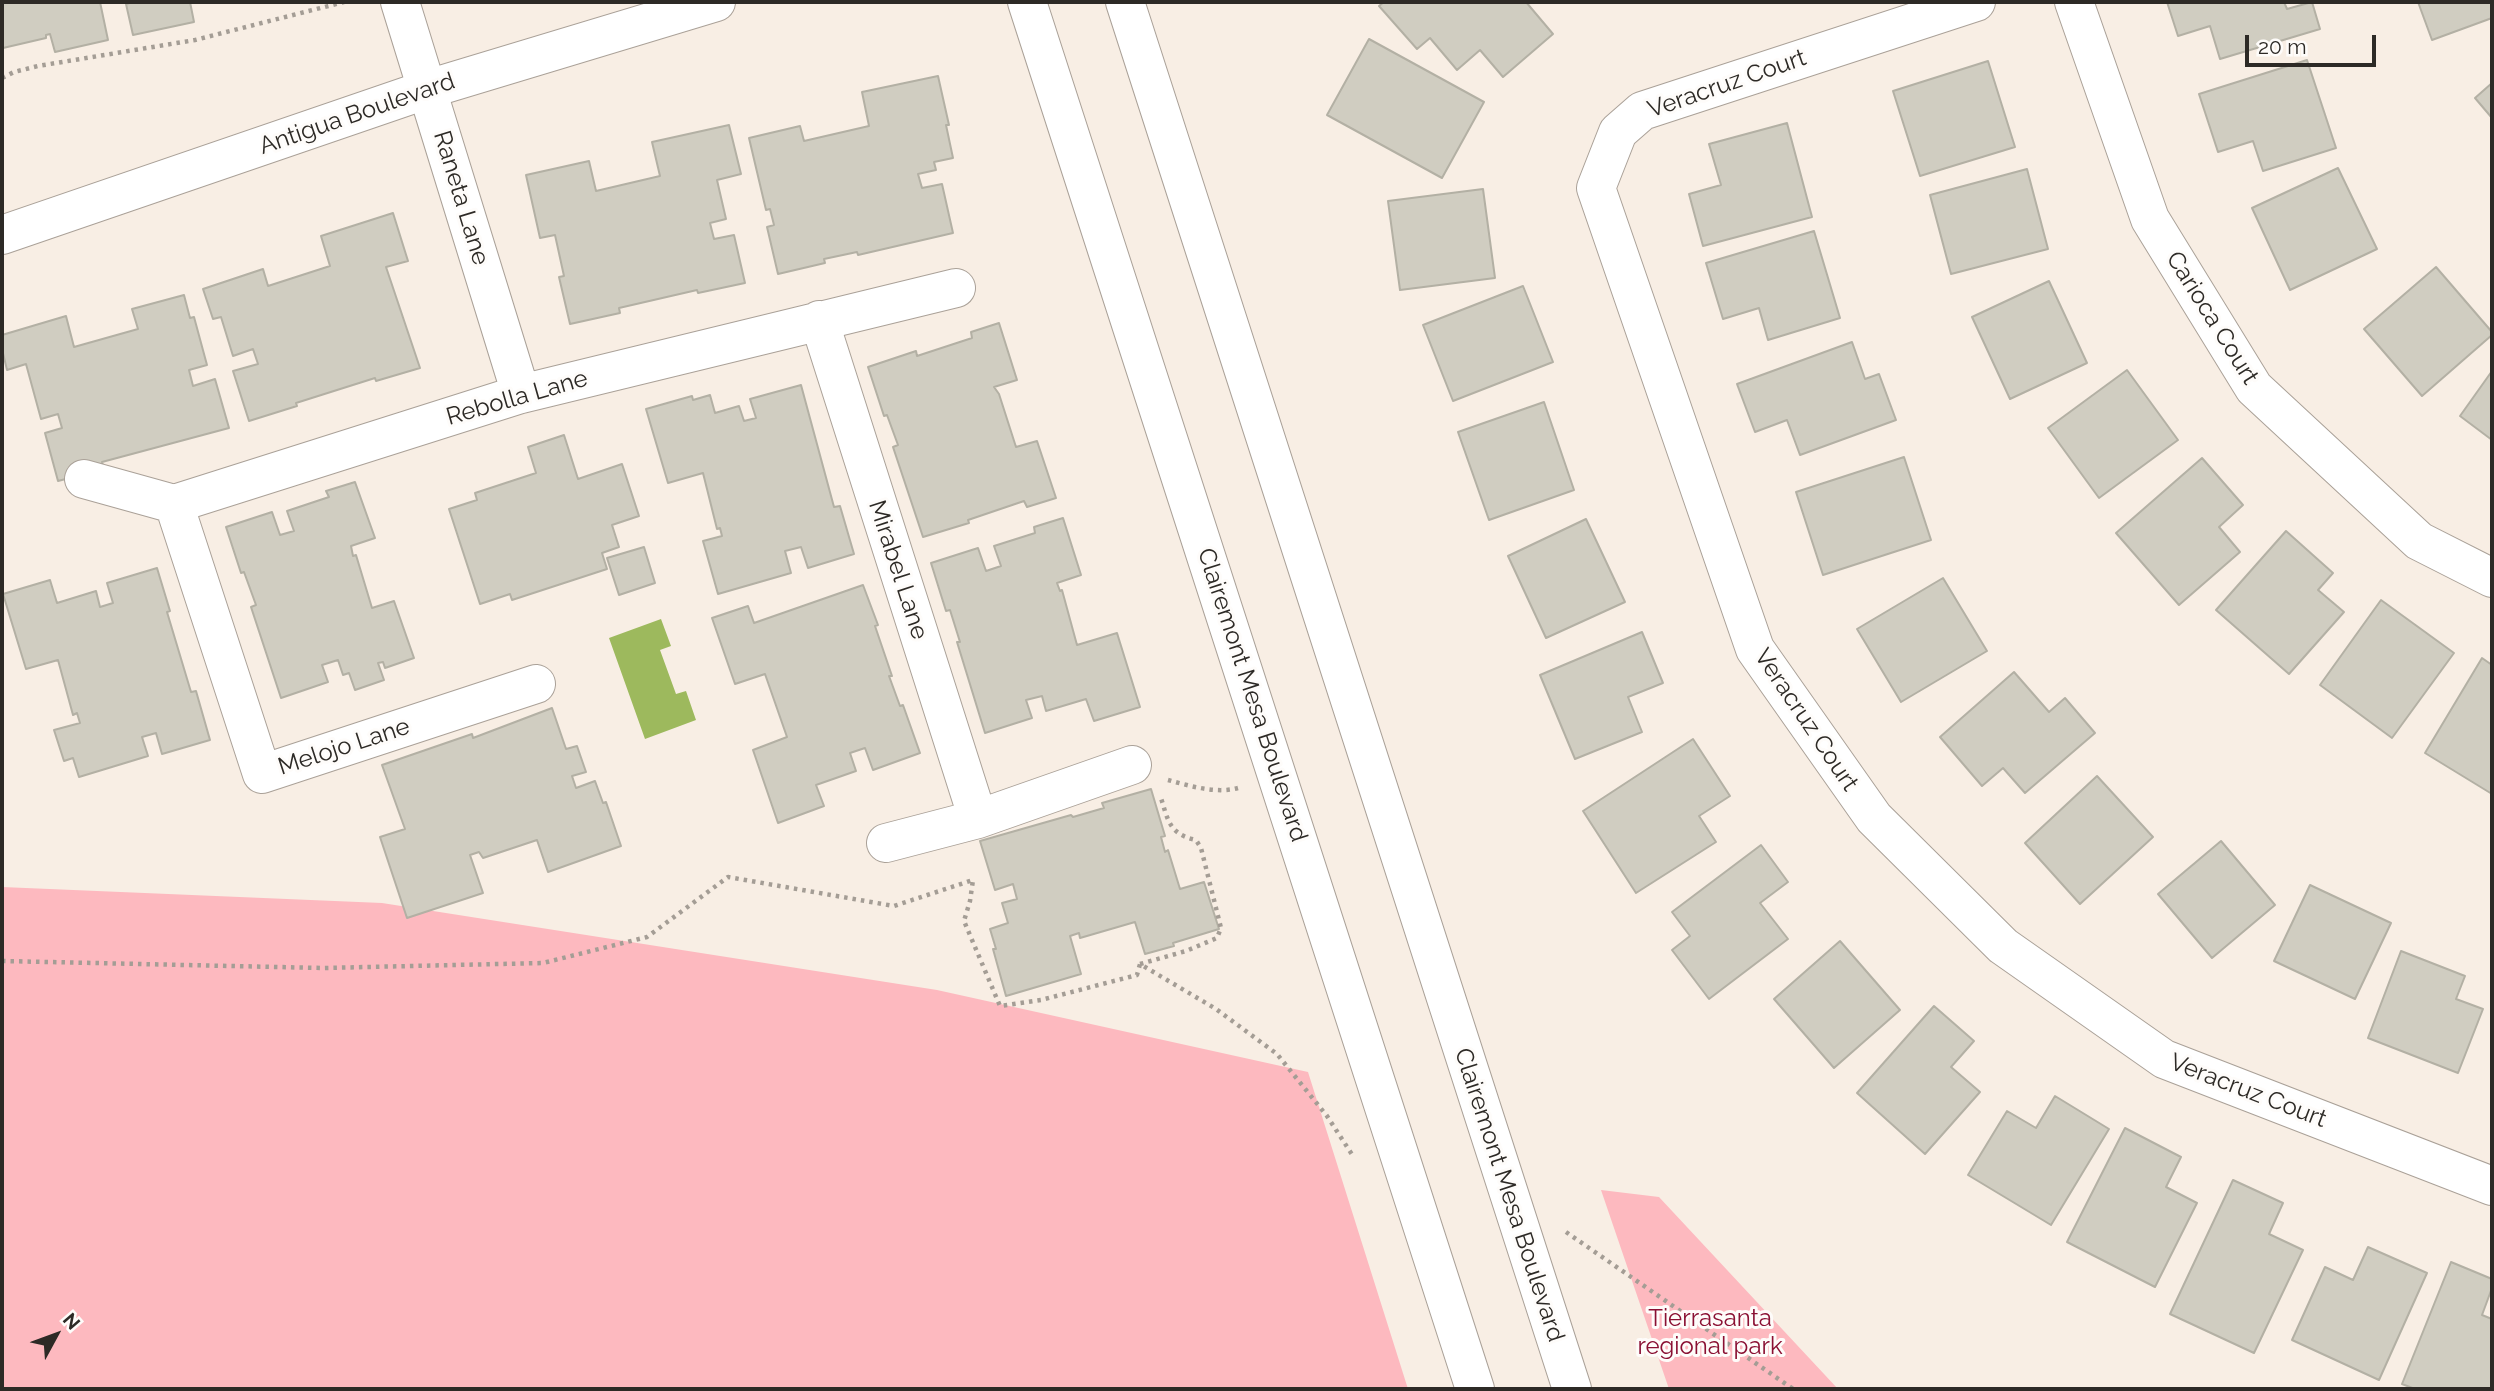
<!DOCTYPE html>
<style>
body{margin:0}
#map{position:relative;width:2494px;height:1391px;overflow:hidden;background:#f8eee4;font-family:Raleway,sans-serif}
canvas{display:block}
.frame{position:absolute;inset:0;border:4px solid #2d2a26;pointer-events:none}
.north{position:absolute;left:21px;top:1300px;width:70px;height:70px;-webkit-text-stroke:5px #fefcfa;paint-order:stroke;rotate:49deg;font-size:19px;font-weight:700;line-height:28px;text-align:center;color:#2d2a26}
.north::after{content:'';display:block;margin:auto;width:24px;height:32px;background:#2d2a26;clip-path:polygon(50% 0,100% 100%,50% 72%,0 100%)}
.scale{position:absolute;left:2245px;top:35px;width:131px;height:32px;box-sizing:border-box;border:4px solid #2d2a26;border-top:0;padding-left:9px;font-size:21px;line-height:24px;white-space:nowrap;color:#2d2a26;-webkit-text-stroke:5px #fefcfa;paint-order:stroke}
</style>
<div id="map">
<canvas width="2494" height="1391"></canvas>
<div class="frame"></div>
<div class="north">N</div>
<div class="scale">20 m</div>
</div>
<script>
const context = document.querySelector('canvas').getContext('2d');
context.lineJoin = 'round';
function fill(path, color) { context.fillStyle = color; context.fill(path, 'evenodd'); }
function trace(path, color, width, dash) { context.strokeStyle = color; context.lineWidth = width; context.lineCap = dash ? 'butt' : 'round'; context.setLineDash(dash || []); context.stroke(path); }
function label(font, color, halo, rows, align = 'center') {
  context.font = font + ' Raleway,sans-serif'; context.lineWidth = 6; context.setLineDash([]); context.textBaseline = 'middle'; context.strokeStyle = halo; context.fillStyle = color; for (const [text, x, y, turn = 0] of rows) {
    context.save(); context.translate(x, y); context.rotate((+turn || 0) * Math.PI / 180); context.textAlign = isNaN(turn) ? turn : align; if (halo) context.strokeText(text, 0, 0); context.fillText(text, 0, 0); context.restore();
  }
}
fill(new Path2D(`
 M2,887L382,903L937,990L1308,1072L1408,1389H2Z
 M1601,1190L1659,1197L1838,1389H1669Z`), '#fdb9bf');
fill(new Path2D(`
 M661,619L671,646L660,650L676,694L686,691L696,720L645,739L609,638Z`), '#9db95d');
const building = new Path2D(`
 M2,2H100L108,40L55,52L50,34L46,35V38L3,48Z
 M133,2H190L194,22L133,35L126,4Z
 M1384,2H1526L1553,34L1503,77L1480,50L1457,70L1430,38L1417,49L1379,6Z
 M2167,2H2284L2287,9L2312,2L2320,29L2220,59L2210,26L2178,36Z
 M2418,2H2492V18L2432,40Z
 M1369,39L1484,102L1442,178L1327,115Z
 M2307,60L2336,148L2263,171L2253,141L2218,152L2199,94Z
 M1988,61L2015,147L1920,176L1893,91Z
 M938,76L949,125H946L953,158L934,162L936,170L918,174L922,188L942,184L953,233L858,255L857,252L824,259L825,263L778,274L767,227L774,225L770,209L766,210L749,138L800,126L804,141L869,126L862,92Z
 M2492,83V118L2475,98Z
 M1787,123L1812,217L1703,246L1689,194L1721,185L1709,144Z
 M729,125L741,174L717,180L726,219L710,223L714,239L734,235L745,283L698,293L697,290L619,308L620,313L570,324L559,277L564,276L555,235L540,238L526,175L589,161L596,191L660,176L652,142Z
 M2338,168L2377,249L2290,290L2252,208Z
 M2027,169L2048,249L1951,274L1930,195Z
 M1483,189L1495,278L1400,290L1388,201Z
 M393,213L408,261L386,267L420,368L376,381L375,378L296,403L297,406L249,421L233,371L258,364L253,349L233,356L221,317L213,319L203,289L263,269L268,286L330,266L321,236Z
 M1814,231L1840,318L1768,340L1759,308L1723,319L1706,263Z
 M2436,267L2492,332V335L2422,396L2364,329Z
 M2049,281L2087,363L2010,399L1972,317Z
 M1523,286L1553,362L1453,401L1423,325Z
 M184,295L190,318L194,317L207,365L189,370L193,386L215,379L229,428L102,462L104,469L58,481L45,433L62,428L58,414L41,419L26,364L7,370L2,349V335L66,316L74,347L138,329L132,309Z
 M999,323L1017,380L994,387L999,394L1016,447L1037,441L1056,498L1027,507L1024,501L968,520L969,523L923,537L893,447L898,445L887,415L884,416L868,367L916,351L917,356L972,338L971,332Z
 M1852,342L1865,379L1879,374L1896,420L1800,455L1787,420L1755,432L1737,384Z
 M2127,370L2178,440L2099,498L2048,428Z
 M2492,371V440L2460,416Z
 M801,385L834,507L840,506L854,554L808,568L801,547L785,551L791,573L718,594L703,541L722,536L720,528L717,529L703,473L668,483L646,409L692,396L693,400L710,395L715,413L739,406L744,421L756,418L750,399Z
 M1544,402L1574,490L1489,520L1458,432Z
 M564,435L578,479L622,464L639,516L612,525L619,547L602,553L607,569L512,600L510,594L480,604L449,509L477,500L475,493L536,473L528,447Z
 M1904,457L1931,540L1823,575L1796,492Z
 M2202,458L2243,505L2219,527L2240,552L2179,605L2116,533Z
 M355,482L375,538L351,546L353,556L356,555L372,608L394,601L414,658L385,668L383,662L378,663L384,680L355,690L349,673L343,675L338,660L322,665L328,682L281,698L251,607L256,605L244,572L241,573L226,527L272,512L280,535L294,531L287,511L329,497L326,491Z
 M1063,518L1081,575L1057,583L1060,591L1062,590L1077,645L1117,633L1140,707L1094,721L1086,699L1046,711L1042,696L1026,700L1032,718L985,733L957,642H960L950,610L946,611L931,563L978,548L986,571L1001,566L994,546L1035,533L1034,527Z
 M1586,519L1625,602L1546,638L1508,556Z
 M2286,531L2333,573L2318,590L2344,612L2289,674L2216,610Z
 M644,547L655,583L619,595L607,558Z
 M157,568L170,611L167,612L191,692L196,691L210,740L162,754L156,733L142,737L148,756L79,777L73,758L64,761L54,730L80,723L77,713L73,715L58,660L26,669L3,594L50,580L57,603L96,591L100,607L113,603L107,583Z
 M1943,578L1987,651L1901,702L1857,629Z
 M863,585L878,625L875,626L892,676H889L900,706L903,705L920,753L873,770L865,748L850,753L856,771L816,785L824,806L778,823L753,750L787,737L765,674L735,684L712,618L748,606L754,623Z
 M2381,600L2454,653L2392,738L2320,685Z
 M1642,632L1663,683L1628,697L1642,732L1575,759L1540,675Z
 M2482,658L2492,665V794L2425,753Z
 M2014,672L2049,712L2065,698L2095,733L2025,793L2003,768L1982,786L1940,737Z
 M552,708L566,749L577,746L586,772L572,776L576,788L595,781L603,803L606,802L621,846L548,872L537,840L483,858L479,852L470,855L483,893L407,918L380,837L405,829L382,765L472,734L473,738Z
 M1693,739L1730,796L1699,816L1716,842L1636,893L1583,811Z
 M2097,776L2153,837L2080,904L2025,843Z
 M1151,789L1165,836L1161,837L1165,852L1168,850L1180,889L1204,882L1219,929L1173,943L1174,946L1145,954L1135,922L1080,938L1079,933L1070,936L1081,974L1006,996L993,949H996L990,929L1008,923L1002,903L1017,899L1013,884L995,890L980,841L1071,815L1073,817L1104,808L1102,803Z
 M2221,841L2275,905L2212,958L2158,894Z
 M1761,845L1788,882L1760,903L1788,939L1709,999L1672,950L1690,936L1672,912Z
 M2310,885L2391,923L2355,999L2274,961Z
 M1840,941L1900,1010L1834,1068L1774,999Z
 M2401,951L2465,976L2456,999L2483,1009L2458,1073L2368,1038Z
 M1934,1006L1974,1041L1951,1067L1980,1092L1925,1154L1857,1093Z
 M2055,1096L2109,1129L2051,1225L1968,1175L2007,1111L2036,1128Z
 M2125,1128L2181,1157L2166,1187L2197,1203L2155,1287L2067,1242Z
 M2233,1180L2283,1203L2269,1234L2303,1250L2254,1353L2170,1314Z
 M2368,1247L2427,1273L2379,1380L2292,1340L2325,1267L2353,1280Z
 M2451,1262L2492,1279V1288L2482,1315L2492,1319L2491,1389H2415L2402,1384Z`);
fill(building, '#d0cdc1');
trace(building, '#b3b0a4', 2);
const minor = new Path2D(`
 M400,2L521,394
 M1976,2L1642,111L1618,132L1596,188L1755,649L1874,818L2003,946L2164,1059L2492,1186
 M2074,2L2150,219L2254,388L2419,541L2492,578
 M819,320L978,819
 M84,479L174,504L521,394L956,288
 M174,504L262,774L536,684
 M886,843L978,819L1132,765`);
const tertiary = new Path2D(`
 M2,235L428,89L716,2`);
const primary = new Path2D(`
 M1027,2L1475,1389
 M1125,2L1572,1389`);
trace(minor, '#aaa198', 40);
trace(tertiary, '#aaa198', 40);
trace(primary, '#aaa198', 40);
trace(new Path2D(`
 M2,78L14,72L38,66L195,40L344,2
 M1168,780C1190,786 1216,794 1238,788
 M2,961L323,968L543,963L647,937L728,877L894,906L973,880L970,901L964,921L1000,1006L1041,1000L1137,975L1140,964L1216,1009L1277,1054L1327,1116L1353,1156
 M1140,964L1186,951L1217,938L1221,928L1201,848L1196,840C1168,834 1168,819 1160,795
 M1566,1232L1793,1389`), '#a49d95', 4.5, [3.5, 5]);
trace(minor, '#fff', 38);
trace(tertiary, '#fff', 38);
trace(primary, '#fff', 38);
label('24px', '#2d2a26', '#fefcfa', [
 ["Veracruz Court",1727,84,-19],
 ["Antigua Boulevard",357,114,-19],
 ["Raneta Lane",461,198,73],
 ["Carioca Court",2212,318,58],
 ["Rebolla Lane",517,398,-16],
 ["Mirabel Lane",898,570,72],
 ["Clairemont Mesa Boulevard",1252,695,72],
 ["Veracruz Court",1806,720,56],
 ["Melojo Lane",344,747,-18],
 ["Veracruz Court",2248,1091,21],
 ["Clairemont Mesa Boulevard",1509,1195,72]
]);
label('24px', '#8a1033', '#fefcfa', [
 ["Tierrasanta",1710,1319],
 ["regional park",1710,1347]
]);
</script>
